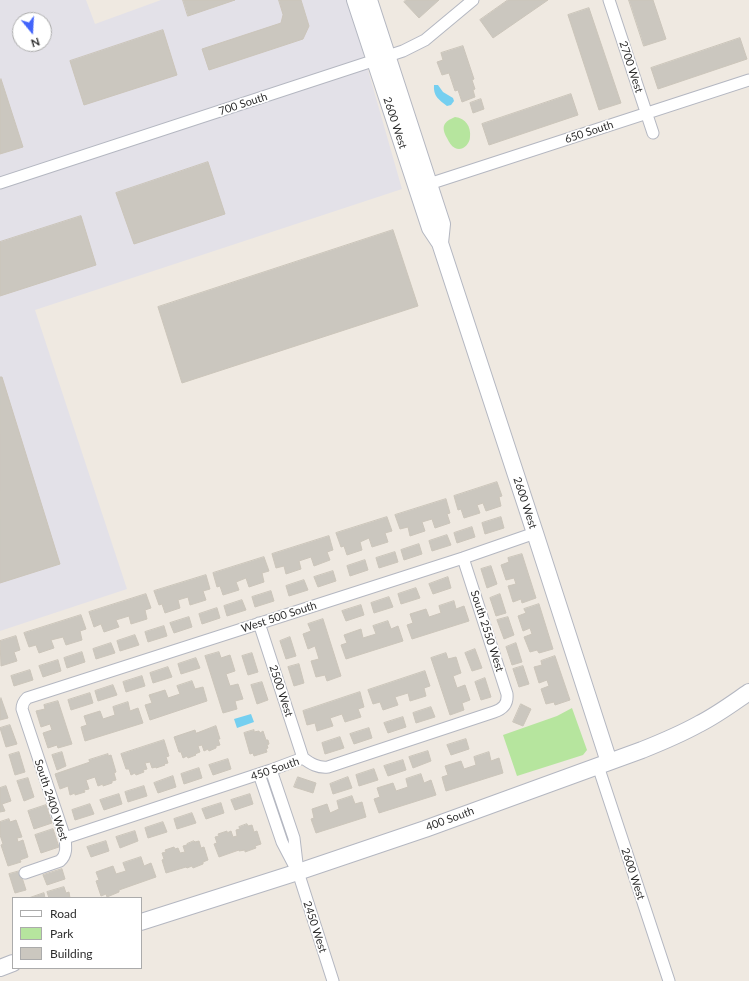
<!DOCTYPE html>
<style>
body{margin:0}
#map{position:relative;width:749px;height:981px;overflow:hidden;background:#efe9e1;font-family:Lato,sans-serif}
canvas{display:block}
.legend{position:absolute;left:12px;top:897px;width:130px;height:72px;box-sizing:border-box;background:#fff;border:1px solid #ababab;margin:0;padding:5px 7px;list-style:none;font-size:12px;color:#2e2e2e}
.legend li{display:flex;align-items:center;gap:8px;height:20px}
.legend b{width:20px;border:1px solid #ababab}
.north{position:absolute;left:12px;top:12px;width:40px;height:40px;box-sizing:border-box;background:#fff;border:1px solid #ababab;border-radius:50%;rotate:162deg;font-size:11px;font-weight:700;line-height:16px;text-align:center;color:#2e2e2e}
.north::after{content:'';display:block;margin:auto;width:14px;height:18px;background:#4264fb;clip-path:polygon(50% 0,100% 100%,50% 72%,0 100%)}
</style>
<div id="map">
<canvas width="749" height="981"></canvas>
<ul class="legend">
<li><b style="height:5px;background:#fff"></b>Road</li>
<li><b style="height:11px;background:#b6e59e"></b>Park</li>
<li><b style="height:11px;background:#cbc7bf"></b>Building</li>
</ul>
<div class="north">N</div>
</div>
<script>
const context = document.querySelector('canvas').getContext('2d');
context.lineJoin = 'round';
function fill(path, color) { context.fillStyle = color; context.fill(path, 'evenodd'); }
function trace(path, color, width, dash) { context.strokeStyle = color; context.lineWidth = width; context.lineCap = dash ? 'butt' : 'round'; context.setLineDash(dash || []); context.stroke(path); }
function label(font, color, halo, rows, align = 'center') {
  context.font = font + ' Lato,sans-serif'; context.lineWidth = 3.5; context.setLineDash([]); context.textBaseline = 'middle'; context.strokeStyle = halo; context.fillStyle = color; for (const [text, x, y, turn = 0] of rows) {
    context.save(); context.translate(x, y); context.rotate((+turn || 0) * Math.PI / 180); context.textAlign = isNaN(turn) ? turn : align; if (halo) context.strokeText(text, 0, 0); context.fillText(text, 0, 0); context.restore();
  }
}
fill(new Path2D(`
 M0,0H86L95,24L161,0H348L402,189L35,310L127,589L0,631ZM20,20H44V44H20Z`), '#e3e1e8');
fill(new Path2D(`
 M455,117C466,118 471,127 470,137C470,144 462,152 455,148C451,146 449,142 447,138C441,127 443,122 455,117Z
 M572,708L587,750L583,755L517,776L503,735L557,716Z`), '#b6e59e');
fill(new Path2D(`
 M434,85H438L443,92L453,98L454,101L451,105L447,106C439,100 433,96 434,85Z
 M251,714L254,722L237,728L234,719Z`), '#75cff0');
const building = new Path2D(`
 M183,0H235L188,16Z
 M279,0H301L309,26L303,39L209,70L202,49L281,23L283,15Z
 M406,0H439L419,18L404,2Z
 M508,0H548L493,38L480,20Z
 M629,0H653L666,39L644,46Z
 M589,8L621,103L599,110L568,15Z
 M163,30L177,75L84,105L70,61Z
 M740,38L747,59L658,89L651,68Z
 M463,46L474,79L472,80L475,89L473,90L475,97L462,102L458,90L455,91L449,73L442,75L437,62L443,60L441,53Z
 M1,79L23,147L0,154V80Z
 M571,94L578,115L489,145L482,124Z
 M481,99L484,109L473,113L470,103Z
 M208,162L225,214L134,244L116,193Z
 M81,216L96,265L0,296V242Z
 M393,230L418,306L182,383L158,307Z
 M0,377H2L60,564L0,583Z
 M497,482L502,496L499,497L501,506L486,511L483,503L477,505L480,513L464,518L461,509L458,510L454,496Z
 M446,499L450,513L447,514L450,523L435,528L432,519L422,522L425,531L410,536L408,527L400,529L395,515Z
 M387,517L392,531L385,533L388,542L372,547L369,538L360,542L362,550L347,555L344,546L341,547L336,533Z
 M501,517L504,528L485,534L482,523Z
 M472,527L475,537L457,543L454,533Z
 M447,535L451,545L432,551L429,541Z
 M329,536L333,550L327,552L330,560L314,566L311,557L299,561L301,569L286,574L284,566L276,568L272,554Z
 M419,544L422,554L404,560L401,550Z
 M395,552L398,562L379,568L376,558Z
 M522,554L536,598L522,603L521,599L513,602L508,586L516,584L514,578L506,580L501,565L509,562L508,558Z
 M264,557L269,571L262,573L264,582L249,587L246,578L236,582L239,590L223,595L220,586L217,587L213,573Z
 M365,560L368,570L350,576L347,566Z
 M491,566L497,584L487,588L481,569Z
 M333,571L336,581L318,587L314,577Z
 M206,575L210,589L203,591L206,600L190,605L188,597L178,600L180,608L165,613L162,604L159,605L154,591Z
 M448,577L451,588L433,594L429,584Z
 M304,580L308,590L289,596L286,586Z
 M416,588L420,598L401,604L398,594Z
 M271,591L274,601L255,607L252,597Z
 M146,594L151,608L145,610L147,619L131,624L129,616L116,620L119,627L104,632L101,624L94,627L89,612Z
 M500,594L506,613L496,616L490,598Z
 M389,597L393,607L374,613L371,603Z
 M242,600L246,610L227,616L224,606Z
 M454,601L456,609L464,606L469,621L412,639L407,625L413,623L410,614L426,609L429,617L441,613L439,606Z
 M539,604L553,649L539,653L537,650L530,652L524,637L532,634L530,628L523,631L518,616L526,613L524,609Z
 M361,605L364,615L346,621L342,611Z
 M217,608L220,618L202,624L199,614Z
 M81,615L86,629L80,631L82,640L66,645L63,637L51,640L54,648L39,653L36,645L29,647L24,633Z
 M189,617L192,627L174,633L170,623Z
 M508,617L514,635L504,639L497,620Z
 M323,619L341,676L327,681L325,675L316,677L311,661L319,659L315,646L308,649L303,634L311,631L308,624Z
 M388,621L391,629L398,626L403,641L346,659L341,645L347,643L344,635L361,629L363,638L376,634L373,626Z
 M164,626L167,636L148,642L145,632Z
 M135,635L139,645L120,651L117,641Z
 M16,636L20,650L14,652L17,661L1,666L0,641Z
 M290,637L296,656L286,659L280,641Z
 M111,643L115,653L96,659L93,649Z
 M516,643L522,662L512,665L506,647Z
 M475,649L482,668L472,671L465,653Z
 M82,652L85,662L67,668L64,658Z
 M219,652L221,658L230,655L235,671L226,674L230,686L238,684L243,699L235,701L237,709L223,713L205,656Z
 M252,653L258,672L248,675L242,656Z
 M446,653L448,659L456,657L461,673L453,676L457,688L465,685L470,700L462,703L464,710L450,715L431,658Z
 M555,656L570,700L555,705L554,702L546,704L541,689L549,686L547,680L539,683L534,667L542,665L541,661Z
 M196,658L200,668L181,674L178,664Z
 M58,660L61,671L43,677L39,666Z
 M299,664L304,683L294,686L288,667Z
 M523,666L529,684L519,687L513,669Z
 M168,667L172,677L153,683L150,673Z
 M30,670L33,680L14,686L11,676Z
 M425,671L430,686L424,688L426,696L410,701L408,693L395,697L398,705L383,710L380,702L373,704L368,690Z
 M142,676L145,686L126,692L123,682Z
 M485,678L491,697L481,700L475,682Z
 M192,681L195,689L203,687L207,701L150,720L145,705L152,703L149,695L165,690L168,698L180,694L177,686Z
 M262,682L268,700L257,704L251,685Z
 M113,685L117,695L98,701L95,691Z
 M360,692L364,707L358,709L361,717L345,722L342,714L330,718L333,726L317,731L315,723L307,725L303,711Z
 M90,693L93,703L71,710L68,700Z
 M1,698L8,718L0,720V699Z
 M58,701L72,744L58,748L57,745L48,748L43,733L52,730L50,724L41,727L36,711L45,709L44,705Z
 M128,702L130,711L138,708L143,723L85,741L81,727L87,725L84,716L100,711L103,719L115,715L113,707Z
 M521,704L531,709L523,726L513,722Z
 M431,707L435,717L416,723L413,713Z
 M403,717L406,727L388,733L384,723Z
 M10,725L17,744L6,747L0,728Z
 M216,726L220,739H218L220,745L216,746V748L209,751L208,749L204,751L202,745L198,746L200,752L195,754L196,755L188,758L187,756L183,758L181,752H179L174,737L195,730L196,733Z
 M369,728L372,738L354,744L350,734Z
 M254,730V732L259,731L260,733L263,731L266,740H268L269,744L267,745L268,748L266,749L267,752L254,756L253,753L250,754L244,733Z
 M340,737L344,748L325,754L322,743Z
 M466,739L469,749L451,755L447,745Z
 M164,740L169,756L166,757L168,763L164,764L165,765L156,768V767L152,768L150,762L145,763L147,769L143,770L144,772L136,775L135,773L131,775L129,769H126L121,754Z
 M428,751L431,761L413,768L409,757Z
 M19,752L25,772L15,775L9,755Z
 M62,752L66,766L57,770L52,755Z
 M489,752L491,761L499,758L503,773L446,791L442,777L448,775L445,766L461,761L464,769L476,765L474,757Z
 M108,754V756L111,755L116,772L114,773L116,780L112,781V783L103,786V784L98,786L95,777L86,780L89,789L84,790L85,792L75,795V793L70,795L68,786L60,789L55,774L90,762L89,760Z
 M228,759L231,769L213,775L209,765Z
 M403,760L406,770L388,776L384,766Z
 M199,768L202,778L184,784L181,774Z
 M374,769L378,780L359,786L356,775Z
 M421,774L424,783L431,780L436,795L379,813L374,799L380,797L377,788L393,783L396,791L408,787L406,779Z
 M173,776L176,787L158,793L154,783Z
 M298,777L316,783L313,793L294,787Z
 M348,777L352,788L333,794L330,784Z
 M28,778L34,797L24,801L17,781Z
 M6,786L11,801L2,804L5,811L0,812V788Z
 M144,786L147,796L128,802L125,792Z
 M119,794L122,804L104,810L100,800Z
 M250,794L253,804L235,810L231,800Z
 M352,796L355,804L362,802L366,817L316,833L311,819L314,818L312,809L327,804L330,813L339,809L337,801Z
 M221,803L224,813L206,819L202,809Z
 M90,804L94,814L75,820L72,810Z
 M46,805L52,823L34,829L28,811Z
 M192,813L196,823L177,829L174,819Z
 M9,819L10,822L16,820L22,837L17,838L18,842L23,840L28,857L20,860L21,862L8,866L1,845L3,844L0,835V822Z
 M163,822L167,832L148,838L145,828Z
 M247,824L248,826L252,825L254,832L257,831L261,844L255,846L256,848L245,852V850L239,851V850L219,857L214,844L217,843L215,837L219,836L218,834L227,831V833L231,831L233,837L237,836L236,830L240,829L239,827Z
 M53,829L59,847L41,853L35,835Z
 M135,831L138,841L120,848L116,837Z
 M106,841L109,851L91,857L87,847Z
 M194,841L195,842L199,841L201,848L204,847L208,860L203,862V864L193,868L192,866L187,868L186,867L166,873L162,860L164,859L162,853L166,852L165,850L174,847L175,849L178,848L180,853L185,852L183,846L187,845V844Z
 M141,857L144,866L151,863L156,877L119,890V892L107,897L106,894L101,896L96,881L99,880L96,872L113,866L116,874L126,871L123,863Z
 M62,869L65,879L47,885L43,875Z
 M20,871L26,890L15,893L9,874Z
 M64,887L66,893L69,892L70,898H49L47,892Z
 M44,893L45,898H29Z`);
fill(building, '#cbc7bf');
trace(building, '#cbc5ba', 1);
const street = new Path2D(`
 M609,0L653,133
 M0,183L403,51L425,40L473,0
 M429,184L749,80
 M259,623L303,758
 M598,766L669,981
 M271,770L294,838L298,872L333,981
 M259,774L282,842L294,865
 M65,838L271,770L303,758C311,764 318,768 328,767L494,712C503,709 508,704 507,694L463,558
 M25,873L60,861C67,855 66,847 65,838L22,709C22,704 24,701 27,698L463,558L535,533`);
const secondary = new Path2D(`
 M355,0L430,228L440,243L535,533L609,762
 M369,0L442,224L440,243
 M141,922L298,872L425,829L642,750C662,742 681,734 699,724C717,715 733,703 749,692
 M0,968L13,963`);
trace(street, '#b4b7c1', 13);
trace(secondary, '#b4b7c1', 18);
trace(street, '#fff', 11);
trace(secondary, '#fff', 16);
label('11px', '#2e2e2e', '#fff', [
 ["2700 West",631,67,72],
 ["700 South",243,104,-18],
 ["2600 West",395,123,72],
 ["650 South",589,132,-18],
 ["2600 West",525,503,72],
 ["West 500 South",279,617,-18],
 ["South 2550 West",487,631,72],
 ["2500 West",281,691,72],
 ["450 South",275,769,-19],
 ["South 2400 West",51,800,72],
 ["400 South",450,819,-20],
 ["2600 West",633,874,72],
 ["2450 West",315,927,72]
]);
</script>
